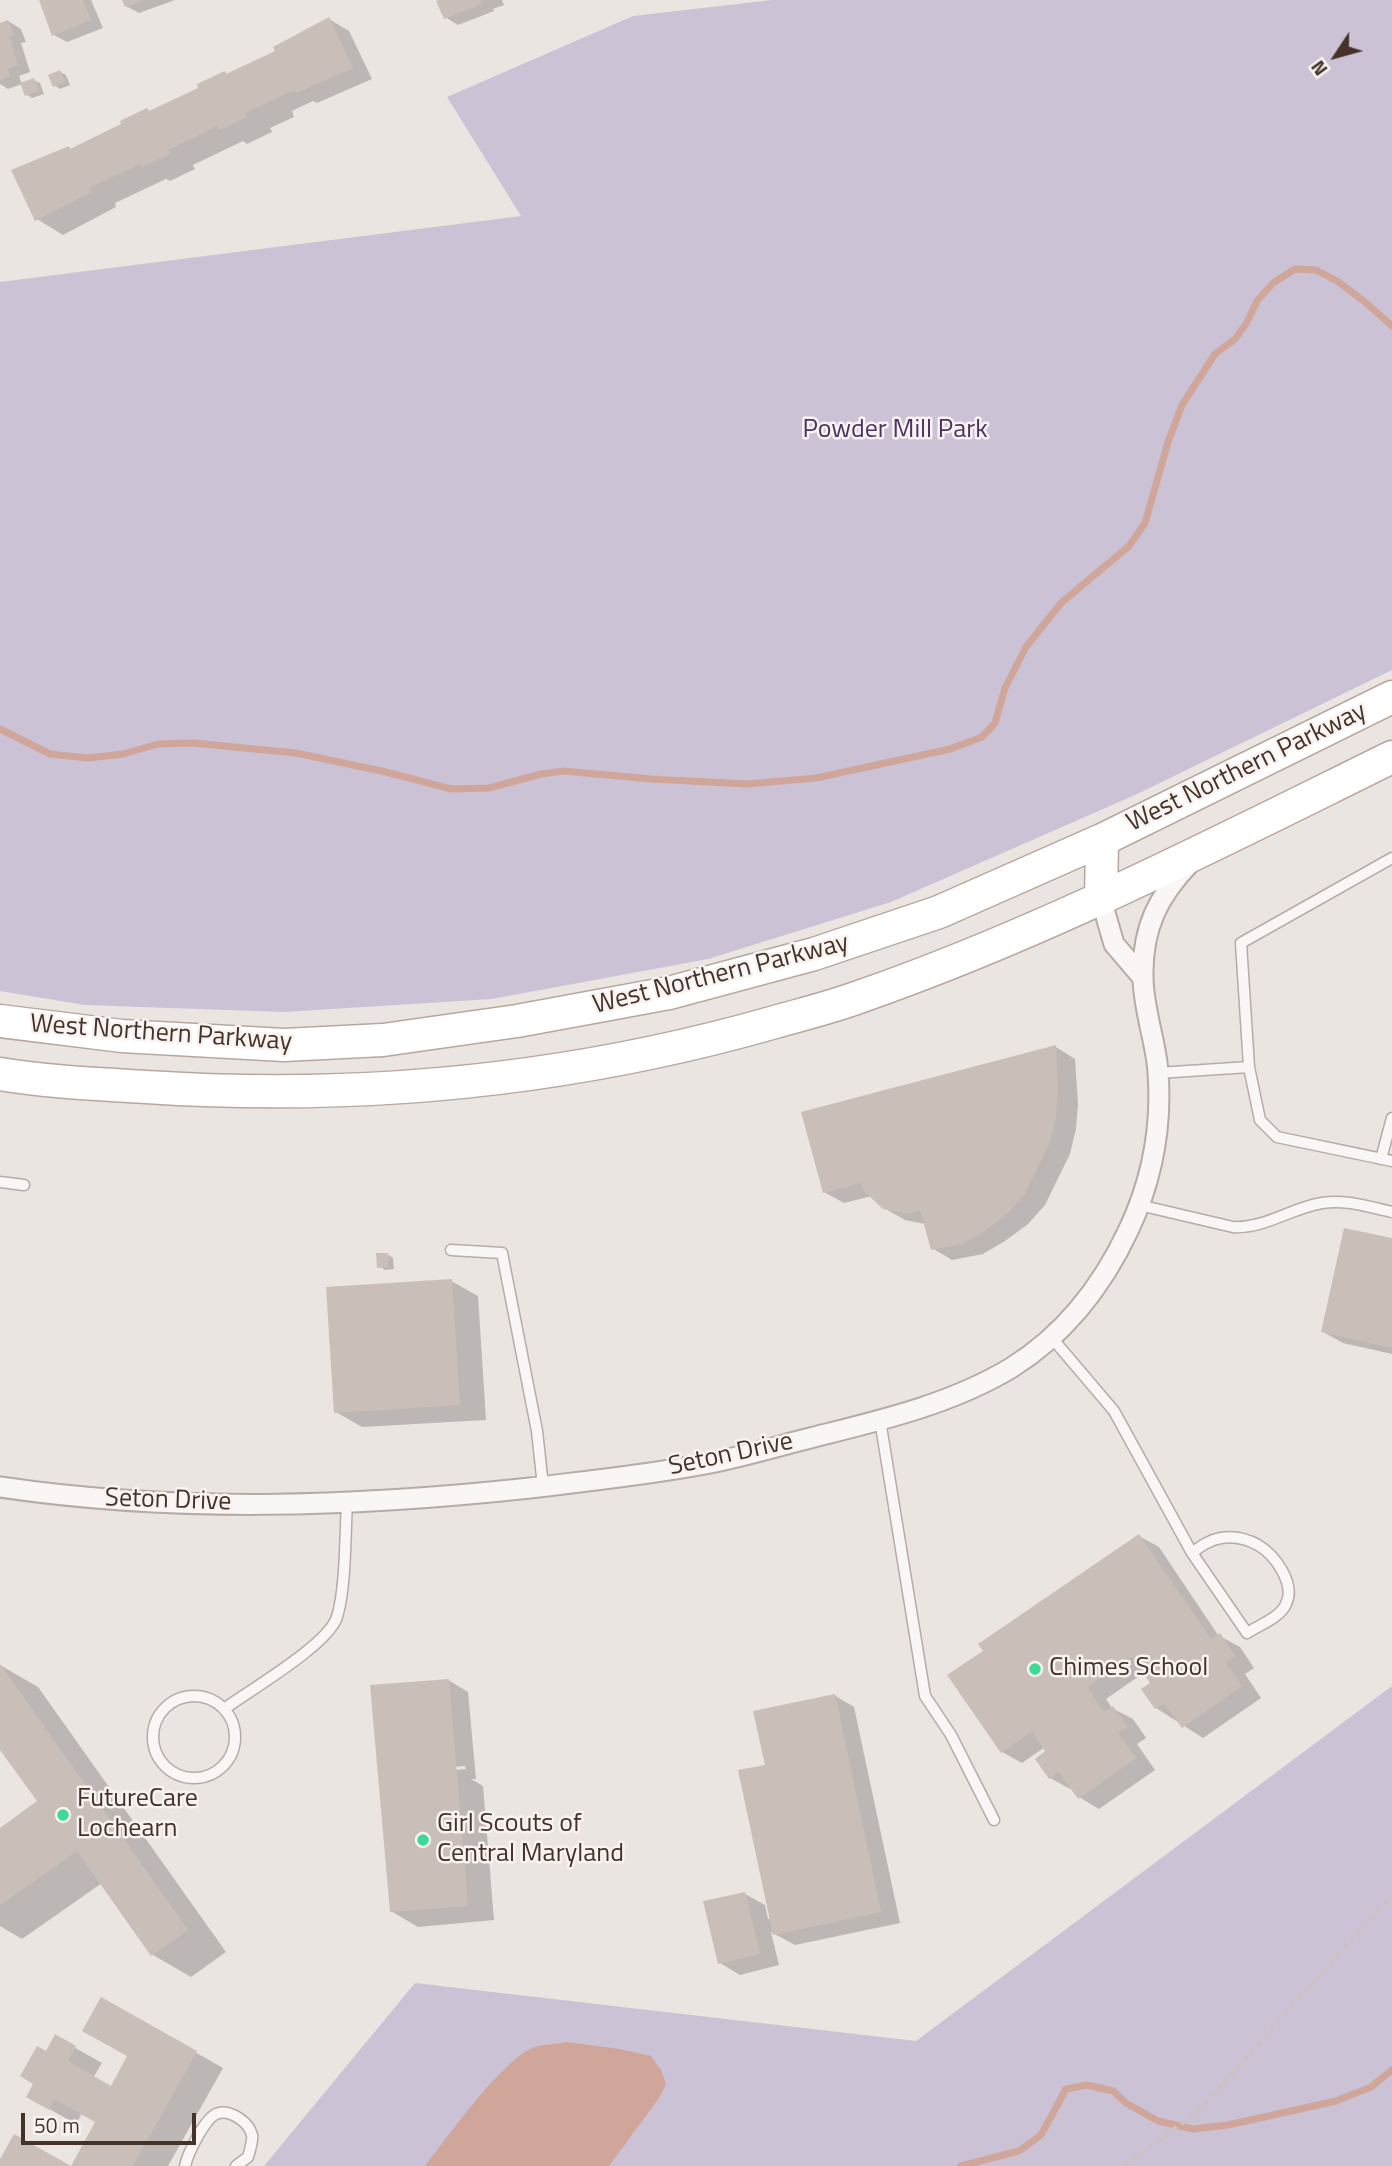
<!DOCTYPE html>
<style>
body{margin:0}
#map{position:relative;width:1392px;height:2166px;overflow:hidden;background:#ebe5e1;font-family:"Titillium Web",sans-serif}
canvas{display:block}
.north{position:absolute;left:1301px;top:21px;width:70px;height:70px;-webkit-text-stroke:5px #f8f3f1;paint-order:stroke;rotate:234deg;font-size:19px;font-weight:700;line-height:28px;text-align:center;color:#453228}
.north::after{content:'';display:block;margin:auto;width:24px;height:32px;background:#453228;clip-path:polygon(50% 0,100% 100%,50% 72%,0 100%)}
.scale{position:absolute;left:21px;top:2113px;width:175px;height:32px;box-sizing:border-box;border:4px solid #453228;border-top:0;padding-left:9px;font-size:21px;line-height:24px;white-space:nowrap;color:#453228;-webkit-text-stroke:5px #f8f3f1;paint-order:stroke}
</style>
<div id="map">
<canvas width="1392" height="2166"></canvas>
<div class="north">N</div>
<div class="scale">50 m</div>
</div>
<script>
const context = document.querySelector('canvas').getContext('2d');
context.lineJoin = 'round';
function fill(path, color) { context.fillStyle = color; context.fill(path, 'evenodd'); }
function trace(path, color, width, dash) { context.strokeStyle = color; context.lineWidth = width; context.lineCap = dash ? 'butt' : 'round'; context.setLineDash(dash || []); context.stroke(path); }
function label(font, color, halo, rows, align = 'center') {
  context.font = font + ' "Titillium Web",sans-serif'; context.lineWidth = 5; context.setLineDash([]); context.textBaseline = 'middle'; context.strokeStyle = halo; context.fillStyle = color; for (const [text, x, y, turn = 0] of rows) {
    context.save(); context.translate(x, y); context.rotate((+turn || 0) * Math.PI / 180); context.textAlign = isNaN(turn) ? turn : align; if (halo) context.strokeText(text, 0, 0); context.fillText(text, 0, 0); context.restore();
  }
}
fill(new Path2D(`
 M772,0H1392V670L1135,795L891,902L708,959L492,999L284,1012L85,1005L0,991V282L521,216L447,97L633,16Z
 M1392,1686V2166H264L415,1983L916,2041Z`), '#cbc2d6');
fill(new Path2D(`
 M567,2042L619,2049L651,2056L661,2070L666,2084L659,2098L609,2166H425C448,2137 503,2058 535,2047C545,2044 557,2044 567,2042Z`), '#cfa699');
fill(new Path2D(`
 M41,0H91L103,28L67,42L54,35Z
 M124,0H175L139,13L126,6Z
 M443,0H502L504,5L493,9L494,11L458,25L445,17Z
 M329,19L349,31L372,79L317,103L313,101L292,111L294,117L270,128L272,132L247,144L243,141L193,165L195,169L170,181L166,179L115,203L116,207L63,235L37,219L69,148L73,150L124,125L147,110L151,112L201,88L224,73L229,75L278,52Z
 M8,21L21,29L26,42L21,43L30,72L19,76L22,84L8,89L0,84V25Z
 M60,72L66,75L70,85L60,89L54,85Z
 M34,80L40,83L44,94L32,98L26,94Z
 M1056,1047L1075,1059L1078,1104L1076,1129L1070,1154L1045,1205L1028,1224L1005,1241L983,1254L952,1260L932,1248L925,1224L905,1220L884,1208L872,1196L844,1203L824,1192Z
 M1392,1240V1354L1343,1343L1323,1332Z
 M387,1254L393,1258L394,1269L385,1270L379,1266Z
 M451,1281L478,1296L486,1420L362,1427L336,1412Z
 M1139,1536L1159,1547L1218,1635L1240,1647L1254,1668L1245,1674L1261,1698L1203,1738L1156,1708L1153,1683L1145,1672L1106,1699L1112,1708L1133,1719L1146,1738L1137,1744L1155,1770L1099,1809L1079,1797L1072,1788L1070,1789L1050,1778L1048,1752L1045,1747L1022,1763L1002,1752L985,1651Z
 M0,1665L38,1687L226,1952L191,1977L153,1955L102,1883L22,1939L0,1926V1830L39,1802L0,1747Z
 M448,1680L468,1692L476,1779H471L483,1786L494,1920L418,1927L391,1911L372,1687ZM465,1766L466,1769L389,1776V1772Z
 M834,1695L854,1707L900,1923L795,1945L771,1932L779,1965L740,1975L720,1963L745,1894L765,1905L768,1919L771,1918L767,1766Z
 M101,1999L223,2068L168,2166H73L97,2122L82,2113L76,2124L28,2097L56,2037L102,2063L93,2078L111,2088L129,2056Z`), '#0003');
trace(new Path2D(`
 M0,729L50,754L88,758L123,754L158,744L193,743L296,753L386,772L451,789L489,788L541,774L564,771L651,779L748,784L816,778L950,749L982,737L995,723L1005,688L1026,647L1061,603L1129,546L1145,523L1168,442L1182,405L1215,354L1235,339L1246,324L1257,301L1273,283L1295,269L1316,270L1337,281L1365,302L1392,326
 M961,2166L1019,2151L1041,2135L1066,2089L1087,2085L1113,2091L1126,2103L1158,2121L1193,2129L1228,2125L1336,2101L1371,2087L1392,2070`), '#cfa699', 7);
fill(new Path2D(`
 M39,0H83L91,20L52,36Z
 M122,0H143L125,7Z
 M439,0H481L482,4L444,19L436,1Z
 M329,17L353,68L296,93L294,90L245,113L247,117L219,130L217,126L168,150L170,154L142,167L140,164L89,188L91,192L35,221L11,170L69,146L70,149L121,124L120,121L147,108L149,111L198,88L197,84L225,71L226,74L275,51L273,47Z
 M8,20L14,34L9,36L18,65L7,69L10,76L0,80V23Z
 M60,70L65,82L53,87L48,75Z
 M34,78L39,91L25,96L20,83Z
 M1056,1045L1058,1091L1056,1117L1050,1142L1025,1193L1008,1213L985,1231L962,1244L931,1250L920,1210L908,1214L883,1209L864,1191L861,1183L823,1193L801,1112Z
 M1344,1228L1392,1238V1348L1321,1332Z
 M376,1253H388L389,1267L377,1268Z
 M452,1279L460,1405L334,1413L326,1287Z
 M1139,1534L1211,1639L1220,1633L1235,1656L1226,1663L1242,1686L1182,1728L1164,1703L1155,1709L1141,1689L1150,1683L1132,1657L1087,1687L1104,1712L1113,1706L1127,1726L1118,1733L1136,1758L1078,1799L1059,1772L1049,1779L1035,1759L1045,1751L1032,1731L1001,1753L947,1675L983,1651L978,1644Z
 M0,1664L188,1930L151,1956L77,1851L0,1905V1828L37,1801L0,1750Z
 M449,1679L468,1906L390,1912L370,1685Z
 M835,1694L881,1912L773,1935L738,1770L765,1765L753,1711Z
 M745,1892L760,1954L718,1964L703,1901Z
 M101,1997L197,2051L133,2166H0V2159L14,2134L71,2166L95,2122L54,2099L49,2110L26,2097L33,2084L20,2076L37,2046L46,2051L55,2034L76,2046L68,2061L111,2086L127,2056L82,2031Z`), '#cabeb8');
const service = new Path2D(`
 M1249,1067L1241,943L1392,858
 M1158,1073L1249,1067L1260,1120L1277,1137L1392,1161
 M1381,1159L1392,1118
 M0,1182L24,1185
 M1139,1205L1233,1227C1264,1229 1291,1208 1322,1203C1345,1199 1369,1207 1392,1212
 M451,1250L502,1253L537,1431L543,1486
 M1052,1338L1114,1411L1192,1553L1247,1633C1259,1625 1280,1618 1286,1604C1296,1584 1275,1555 1258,1545C1247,1539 1233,1536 1221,1538C1209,1540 1201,1546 1192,1553
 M880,1420L925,1696L951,1735L994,1820
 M153 1737a41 41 0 1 1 82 0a41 41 0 1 1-82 0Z
 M224,1709C250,1690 328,1645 337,1617C346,1587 345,1535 347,1502
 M185,2166C188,2153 204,2120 216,2114C229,2108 249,2122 252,2135C253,2141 250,2150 248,2157L236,2166`);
const minor = new Path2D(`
 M1101,899L1114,944L1143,978
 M0,1487C175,1513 354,1507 530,1488C588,1481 647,1475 705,1464C742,1457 778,1446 814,1437C882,1420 951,1404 1011,1368C1064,1335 1103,1285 1129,1229C1152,1180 1162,1126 1158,1072C1156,1041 1143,1009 1143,977C1142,928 1158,896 1191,862`);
const primary = new Path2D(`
 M1101,899L1102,840
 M0,1021L122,1036L284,1045L383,1040L517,1021L669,993L814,954L939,912L1102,840L1392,697
 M0,1074C48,1082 97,1084 146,1087C359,1101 569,1081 775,1022C803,1014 832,1007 859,997C1043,933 1217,843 1392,757`);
trace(service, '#b6aca6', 13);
trace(minor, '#b6aca6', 23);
trace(primary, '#b8a79f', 35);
trace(new Path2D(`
 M1125,2166L1198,2111L1392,1895`), '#cac3c0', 4.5, [5, 5]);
trace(service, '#f9f6f5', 10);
trace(minor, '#f9f6f5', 19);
trace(primary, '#fff', 32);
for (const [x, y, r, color] of [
 [1035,1669,7,"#3bdb97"],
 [63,1815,7,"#3bdb97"],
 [423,1840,7,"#3bdb97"]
]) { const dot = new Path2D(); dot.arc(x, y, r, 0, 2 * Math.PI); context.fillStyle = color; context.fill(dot); trace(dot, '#f8f3f1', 2.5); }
label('26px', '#4c3462', '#f8f3f1', [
 ["Powder Mill Park",895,431]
]);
label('26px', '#453228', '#f8f3f1', [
 ["West Northern Parkway",1247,768,-26],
 ["West Northern Parkway",721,975,-14],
 ["West Northern Parkway",161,1034,4],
 ["Seton Drive",731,1455,-12],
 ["Seton Drive",168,1501,2]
]);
label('26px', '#453228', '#f8f3f1', [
 ["Chimes School",1049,1669],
 ["FutureCare",77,1800],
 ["Lochearn",77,1830],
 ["Girl Scouts of",437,1825],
 ["Central Maryland",437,1855]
], 'left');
</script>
